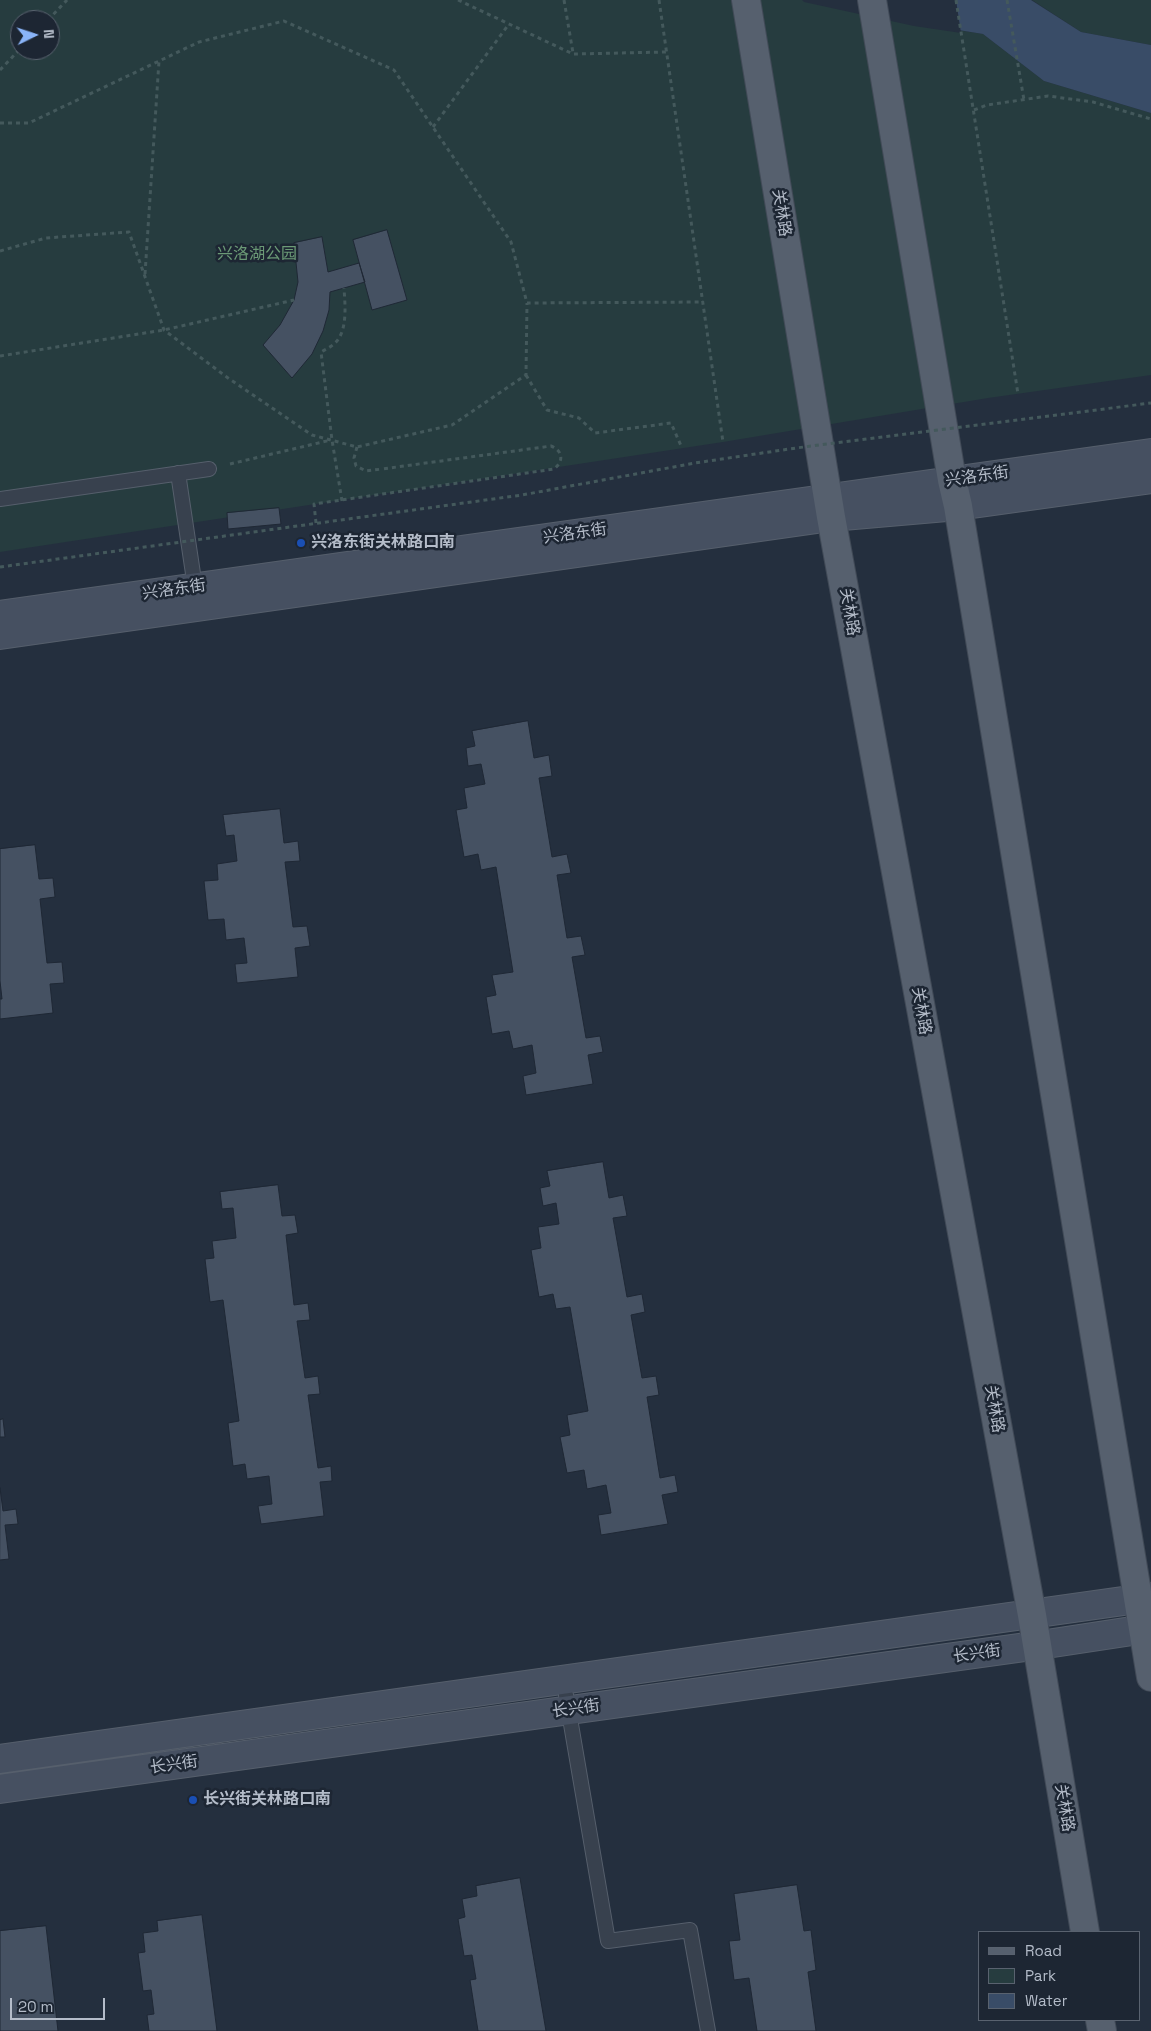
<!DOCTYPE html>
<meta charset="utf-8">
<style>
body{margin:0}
#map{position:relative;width:1151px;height:2031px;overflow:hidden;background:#242f3e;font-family:"Space Grotesk",sans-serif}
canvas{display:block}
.legend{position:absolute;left:978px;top:1931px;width:162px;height:90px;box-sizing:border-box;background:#1d2633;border:1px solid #59626f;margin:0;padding:6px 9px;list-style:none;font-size:15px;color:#b4bcc9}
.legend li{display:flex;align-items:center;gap:10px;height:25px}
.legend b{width:25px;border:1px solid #59626f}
.north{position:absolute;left:10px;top:10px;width:50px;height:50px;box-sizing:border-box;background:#1d2633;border:1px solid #59626f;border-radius:50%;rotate:86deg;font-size:14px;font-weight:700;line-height:20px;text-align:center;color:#b4bcc9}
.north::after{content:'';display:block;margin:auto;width:18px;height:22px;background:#8ab4f8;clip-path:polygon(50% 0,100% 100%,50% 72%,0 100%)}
.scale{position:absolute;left:10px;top:1998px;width:95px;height:22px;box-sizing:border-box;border:2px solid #b4bcc9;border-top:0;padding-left:6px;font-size:15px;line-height:18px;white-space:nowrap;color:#b4bcc9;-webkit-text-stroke:4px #1d2633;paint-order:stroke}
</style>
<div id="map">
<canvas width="1151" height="2031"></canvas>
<ul class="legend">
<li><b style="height:6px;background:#56606e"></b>Road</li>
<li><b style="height:14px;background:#263c3f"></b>Park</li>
<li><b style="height:14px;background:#394c67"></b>Water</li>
</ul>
<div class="north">N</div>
<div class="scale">20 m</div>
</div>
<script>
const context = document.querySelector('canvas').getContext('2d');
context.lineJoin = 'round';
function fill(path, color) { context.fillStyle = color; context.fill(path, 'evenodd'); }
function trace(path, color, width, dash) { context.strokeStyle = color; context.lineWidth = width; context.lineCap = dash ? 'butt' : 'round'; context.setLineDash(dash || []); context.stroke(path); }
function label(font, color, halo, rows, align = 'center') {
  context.font = font + ' "Space Grotesk","Noto Sans SC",sans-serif'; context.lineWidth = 5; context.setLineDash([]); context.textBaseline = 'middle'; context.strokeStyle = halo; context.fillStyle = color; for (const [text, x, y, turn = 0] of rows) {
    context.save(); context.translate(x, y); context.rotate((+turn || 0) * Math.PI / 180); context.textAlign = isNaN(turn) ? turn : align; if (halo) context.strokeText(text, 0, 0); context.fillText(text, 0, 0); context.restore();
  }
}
fill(new Path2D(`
 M0,0H804L915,23L983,34L1044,81L1151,113V375L988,398L723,442L0,552ZM20,20H50V50H20Z
 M1032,0H1151V45L1081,32Z`), '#263c3f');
fill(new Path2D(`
 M804,0H1031L1081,32L1151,45V113L1044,81L983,34L915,23Z`), '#394c67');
fill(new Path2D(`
 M802,0H956L961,33L914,26L804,2Z`), '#242f3e');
const building = new Path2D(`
 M387,230L407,300L372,310L353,240Z
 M322,237L328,272L359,263L365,282L330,292L329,310L323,331L312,354L292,378L263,345L280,325L294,300L298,282L294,243Z
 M279,508L281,524L228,529L227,513Z
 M528,721L534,758L549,755L552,776L539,778L552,857L567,854L571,873L557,875L567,938L581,936L585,955L572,957L586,1038L600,1036L603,1052L588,1055L593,1084L526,1095L523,1076L536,1073L532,1045L513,1049L509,1031L492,1034L486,997L496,995L492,975L513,972L496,867L481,870L478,854L464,857L456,810L467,808L464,788L485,784L481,764L468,766L466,748L475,746L472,731Z
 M280,809L284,843L298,841L300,861L285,862L293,927L307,926L310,946L295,948L298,977L237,983L235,964L247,963L244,938L226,940L224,919L208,920L204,881L218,880L217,864L237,861L234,835L226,836L223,815Z
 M35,845L39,879L53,878L55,897L40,899L47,963L62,962L64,983L50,984L53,1013L0,1019V999H2L0,981V849Z
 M603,1162L609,1198L623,1195L627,1216L613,1218L627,1297L642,1294L645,1312L631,1315L642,1378L656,1376L659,1395L647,1397L660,1478L675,1475L678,1492L662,1495L668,1524L601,1535L598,1515L611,1513L606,1485L587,1489L584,1470L567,1473L560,1437L570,1435L567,1415L588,1411L570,1307L556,1309L553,1294L539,1297L531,1250L541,1248L538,1227L559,1224L556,1203L543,1206L540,1188L550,1186L547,1171Z
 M278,1185L282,1216L295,1215L298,1233L286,1235L294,1305L308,1303L310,1320L297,1321L305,1378L318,1376L320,1394L308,1395L318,1468L331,1466L332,1481L320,1482L324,1516L261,1524L258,1506L272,1504L269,1476L247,1479L245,1464L233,1466L228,1423L239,1421L223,1300L210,1302L205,1259L214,1258L212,1241L236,1238L233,1208L222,1209L220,1192Z
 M3,1419L5,1437H0V1420Z
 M0,1488L3,1511L16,1509L18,1524L5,1525L9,1559L0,1560Z
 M520,1878L546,2031H478L470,1980L476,1979L472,1955L464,1956L458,1919L465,1917L462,1899L477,1896L476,1886Z
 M797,1885L804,1931L811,1930L816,1970L808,1972L816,2031H757L749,1978L734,1980L729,1941L740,1940L734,1894Z
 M202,1915L217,2031H149L147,2015L154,2014L151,1990L143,1991L138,1953L145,1952L143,1933L158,1931L157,1921Z
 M46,1926L58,2031H0V1931Z`);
fill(building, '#455162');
trace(building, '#1f2835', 1);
const lane = new Path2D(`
 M178,473L195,587
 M0,499L209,469
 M566,1695L608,1941L690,1930L708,2031`);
const secondary = new Path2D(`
 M0,615L1151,453
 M0,635L831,517L958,506L1151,479
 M0,1759L1151,1597
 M0,1789L1040,1645L1151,1628`);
const primary = new Path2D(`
 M746,0L831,517L1032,1615L1085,1932
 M872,0L952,480L958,506L1151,1677
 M1100,2020L1102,2031`);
trace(lane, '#565f6c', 16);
trace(secondary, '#565f6c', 30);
trace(primary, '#414a57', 30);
trace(new Path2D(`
 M458,0L573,54L667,52
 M564,0L573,53
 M659,0L723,442
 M956,0L1018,394
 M1007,0L1024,100
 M48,20L67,0
 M0,70L20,49
 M974,110L987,105L1048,96L1093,102L1151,119
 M0,123H29L199,42L284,21L394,70L511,242L527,303L703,302
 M433,127L509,24
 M0,251L46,238L129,232L164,330L228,378L312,435L357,447L452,425L526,375L527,303
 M145,274L159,61
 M0,356L164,330L294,300
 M526,375L547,410L579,418L595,433L671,423L682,448
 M357,447L354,458L356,466L366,471L382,469
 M230,464L331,440
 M342,501L332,440L321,352C326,349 331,347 335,343C348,331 345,304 344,288`), '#44595c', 3, [4, 4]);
trace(lane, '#38414e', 14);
trace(secondary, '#465061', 28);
trace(primary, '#56606e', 28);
trace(new Path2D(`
 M316,523L314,504L554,469C564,461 563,451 551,446L382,469
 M0,567L522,495L695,463L796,448L1151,403`), '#44595c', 3, [4, 4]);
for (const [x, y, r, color] of [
 [301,543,5,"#1a4fb4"],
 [193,1800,5,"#1a4fb4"]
]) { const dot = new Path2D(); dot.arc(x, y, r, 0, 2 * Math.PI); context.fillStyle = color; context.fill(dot); trace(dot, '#1d2633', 2); }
label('16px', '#b4bcc9', '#1d2633', [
 ["关林路",781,213,81],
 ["兴洛东街",977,477,-8],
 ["兴洛东街",575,534,-8],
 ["兴洛东街",174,590,-8],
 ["关林路",849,612,80],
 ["关林路",921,1011,80],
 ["关林路",994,1409,80],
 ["长兴街",977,1654,-8],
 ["长兴街",576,1709,-8],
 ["长兴街",174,1765,-8],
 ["关林路",1064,1808,80]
]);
label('16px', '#6b9a76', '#1d2633', [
 ["兴洛湖公园",257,255]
]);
label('bold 16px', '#b4bcc9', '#1d2633', [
 ["兴洛东街关林路口南",311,543],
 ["长兴街关林路口南",203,1800]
], 'left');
</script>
